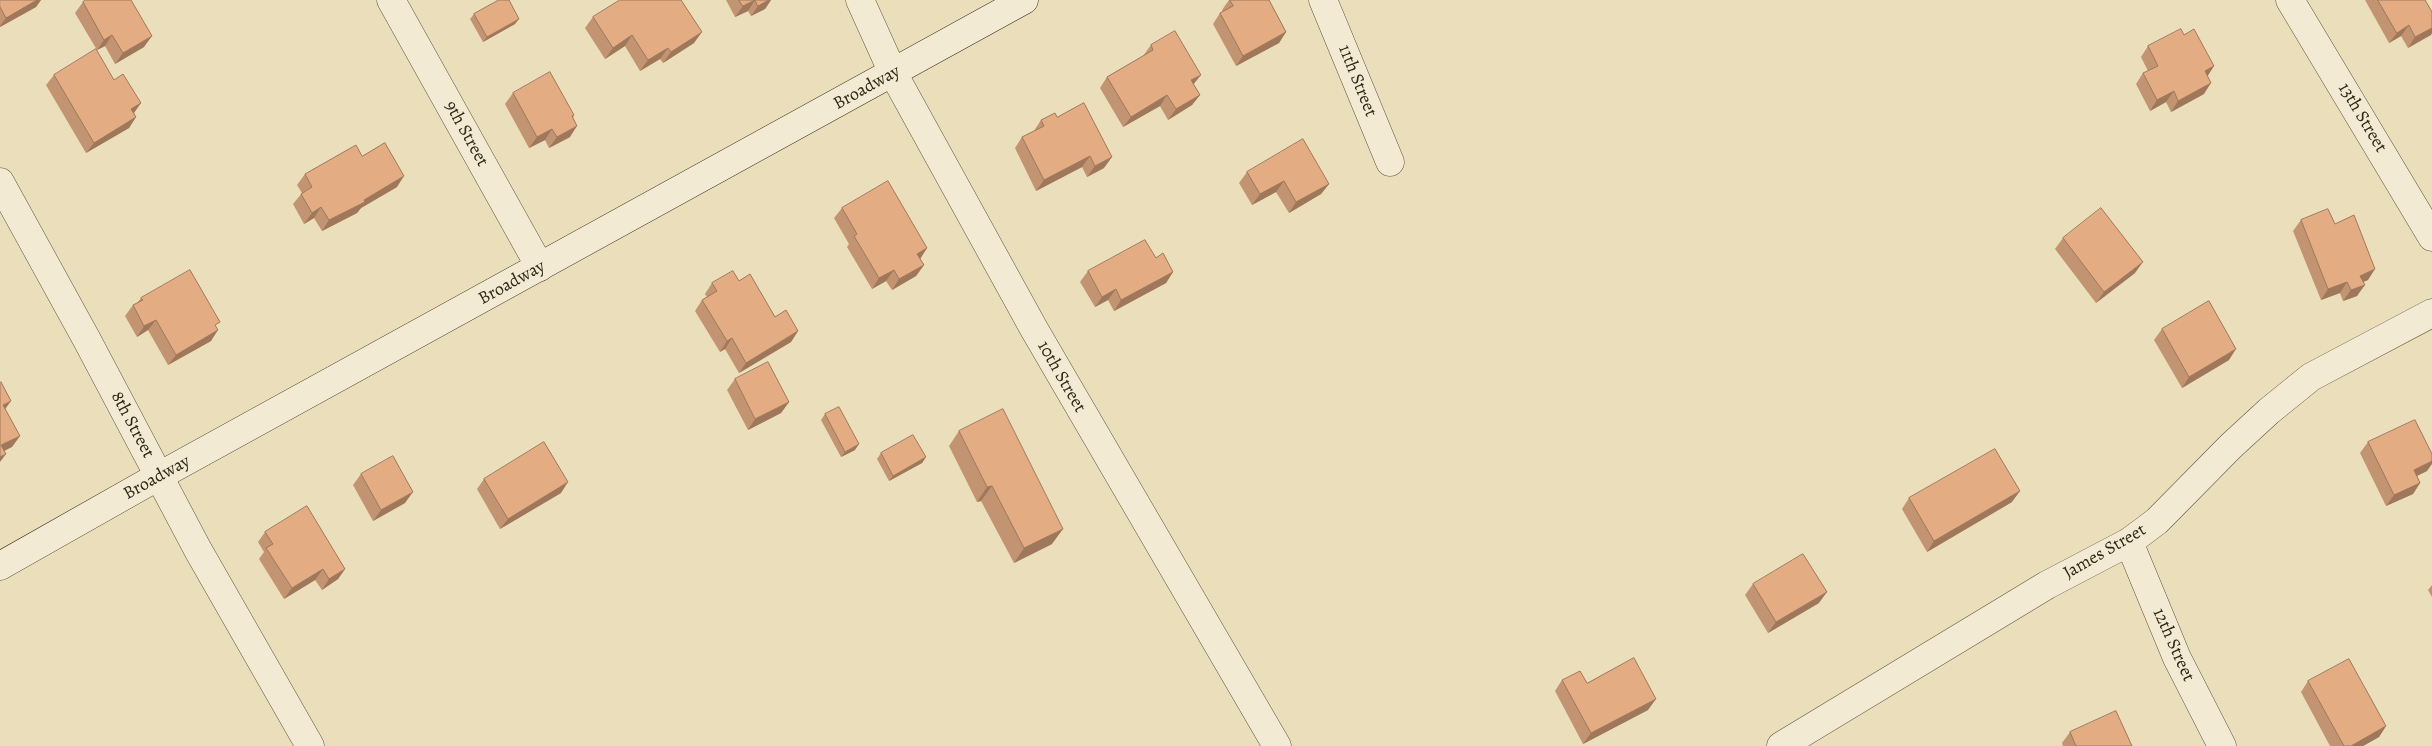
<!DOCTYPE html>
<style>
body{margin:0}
canvas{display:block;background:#ebdeba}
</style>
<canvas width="2432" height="746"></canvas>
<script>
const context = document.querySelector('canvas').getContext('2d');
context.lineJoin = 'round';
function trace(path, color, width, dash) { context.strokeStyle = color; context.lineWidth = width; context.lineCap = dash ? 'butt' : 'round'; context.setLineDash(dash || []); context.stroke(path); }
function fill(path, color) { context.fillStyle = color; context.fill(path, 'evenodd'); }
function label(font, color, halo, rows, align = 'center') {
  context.font = font + ' Alegreya,serif'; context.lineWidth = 4.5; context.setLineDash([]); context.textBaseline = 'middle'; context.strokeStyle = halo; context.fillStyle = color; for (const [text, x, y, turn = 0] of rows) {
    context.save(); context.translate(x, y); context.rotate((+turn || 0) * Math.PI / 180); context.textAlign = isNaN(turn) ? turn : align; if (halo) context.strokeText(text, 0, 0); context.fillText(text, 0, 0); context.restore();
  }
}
const street = new Path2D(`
 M391,0L540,267
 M860,0L893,73L1034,329L1277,746
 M1323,0L1390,162
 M2290,0L2432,237
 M0,182L87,340L198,550L310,746
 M2129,542L2177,658L2222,746
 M1781,746L2047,585L2129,542L2157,521L2231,446L2269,411L2311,377L2432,313`);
const secondary = new Path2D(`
 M0,566L159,476L1024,0`);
trace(street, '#605440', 29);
trace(secondary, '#312617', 29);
trace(street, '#f2ead2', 28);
trace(secondary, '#f2ead2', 28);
fill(new Path2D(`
 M0,0H41L36,7L0,27Z
 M726,0H771L765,9L751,16L748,11L735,17Z
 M1229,0H1269L1286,32L1279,43L1236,66L1213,24L1220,13L1223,12L1222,10Z
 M2365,0H2425L2432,12V33L2408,48L2401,36L2389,43Z
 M83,2L144,47L115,64L105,46L97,50L75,13Z
 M474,14L515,24L483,42L470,19Z
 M593,17L694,43L663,63L660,59L640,71L625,46L605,59L585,28Z
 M2184,35L2214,66L2207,76L2204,94L2171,112L2166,102L2150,111L2136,84L2143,73L2148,71L2141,57L2148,46Z
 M1151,45L1194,85L1200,95L1192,105L1168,120L1160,106L1123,127L1100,88L1107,77L1143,56Z
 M54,75L114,80L141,103L134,113L136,117L129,128L86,153L46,85Z
 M513,93L574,115L573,118L570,137L549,148L545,140L529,148L505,104Z
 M1057,117L1104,168L1087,177L1082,167L1036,191L1015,148L1022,137L1034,131L1041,120Z
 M1247,172L1329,184L1321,194L1289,213L1276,192L1252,205L1239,183Z
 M305,174L397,187L361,208L357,213L322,231L314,218L304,224L293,204L302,193L297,185Z
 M842,208L927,248L920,259L924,265L916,276L892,290L886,281L872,289L847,247L849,244L834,218Z
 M2301,220L2368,280L2363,282L2357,296L2343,301L2340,293L2321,300L2293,231Z
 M2063,238L2135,273L2096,303L2055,249Z
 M1156,258L1173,272L1166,283L1114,311L1108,300L1095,307L1080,282L1088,271Z
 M739,281L775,317L798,331L791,342L739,373L725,349L720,352L695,311L702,300L707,297L705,294L712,283Z
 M141,298L216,327L211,341L168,365L148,330L137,337L125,316L133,305L137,303Z
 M2162,329L2229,360L2182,388L2154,340Z
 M735,379L789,402L781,413L748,430L727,390Z
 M825,414L855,450L841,457L821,420Z
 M959,431L1052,544L1014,563L981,501L977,502L949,446Z
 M2368,442L2427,471L2417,476L2420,483L2413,494L2386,506L2360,453Z
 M881,453L926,457L922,463L889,481L877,459Z
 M361,474L405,503L373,521L353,485Z
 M484,479L561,493L500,529L477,489Z
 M1909,498L2012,502L1927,552L1902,509Z
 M265,532L345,569L338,579L322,590L315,580L284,599L259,559L264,552L258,542Z
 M1753,584L1819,603L1768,633L1745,595Z
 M2432,585V597L2428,590Z
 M1562,680L1587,683L1648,710L1583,744L1555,691Z
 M2308,681L2386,726L2379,737L2363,746H2330L2301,692Z
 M2070,732L2132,746H2063L2062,743Z`), '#c39471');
fill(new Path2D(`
 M37,0H41L36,7L0,27V26L6,18Z
 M755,0L748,11L735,17L743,6Z
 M769,0H771L765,9L751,16L758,6Z
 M519,19L515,24L483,42L487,37Z
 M2409,25L2401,36L2389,43L2397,33Z
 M2432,28V33L2431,35L2408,48L2415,37Z
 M702,32L694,43L663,63L671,52Z
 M1286,32L1279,43L1236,66L1243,56Z
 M112,35L105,46L97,50L104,40Z
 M632,35L625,46L605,59L613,48Z
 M152,36L144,47L115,64L123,53Z
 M668,48L660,59L640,71L648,60Z
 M2214,66L2207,77L2205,71Z
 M1201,75L1193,85L1191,80Z
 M2211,83L2204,94L2171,112L2178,101Z
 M2174,91L2166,102L2150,111L2157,100Z
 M1167,95L1160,106L1123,127L1131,117Z
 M1200,95L1192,105L1168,120L1176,109Z
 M141,103L133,114L131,109Z
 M136,117L129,128L86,153L94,143Z
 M577,126L570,137L549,148L557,137Z
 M552,129L545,140L529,148L537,137Z
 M1090,156L1082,167L1036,191L1044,180Z
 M1112,157L1104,168L1087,177L1095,166Z
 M404,176L397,187L361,208L357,213L322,231L329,220Z
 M1284,181L1276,192L1252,205L1260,194Z
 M1329,184L1321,194L1289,213L1296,202Z
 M321,207L314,218L304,224L312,213Z
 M927,248L920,259L917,254Z
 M2143,262L2135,273L2096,303L2104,292Z
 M924,265L916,276L892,290L899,279Z
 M2375,269L2368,280L2353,286L2360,276Z
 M894,270L886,281L872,289L879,278Z
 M1173,272L1166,283L1114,311L1121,300Z
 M2347,282L2340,293L2321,300L2328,289Z
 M2365,285L2357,296L2343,301L2351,290Z
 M1116,289L1108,300L1095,307L1102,297Z
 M156,320L148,330L137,337L144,326Z
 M218,330L211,341L168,365L176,355Z
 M798,331L791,342L739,373L746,363Z
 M732,338L725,349L720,352L727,341Z
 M2236,349L2229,360L2182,388L2189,377Z
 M11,401L3,412V405Z
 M789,402L781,413L748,430L755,419Z
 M20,436L12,447L0,453L1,445Z
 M859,444L855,450L841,457L845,452Z
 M6,454L0,462V457Z
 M926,457L922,463L889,481L893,476Z
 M2432,461V464L2427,471L2406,481L2414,470Z
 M568,482L561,493L500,529L508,519Z
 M2420,483L2413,494L2386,506L2394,495Z
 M992,486L981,501L977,502L987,487Z
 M2020,491L2012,502L1927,552L1934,541Z
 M413,492L405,503L373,521L381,510Z
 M1063,529L1052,544L1014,563L1024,548Z
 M323,569L315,580L284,599L292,588Z
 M345,569L338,579L322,590L329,579Z
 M1827,592L1819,603L1768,633L1776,622Z
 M1656,699L1648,710L1583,744L1591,733Z
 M2386,726L2379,737L2363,746H2351Z`), '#9f785c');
const building = new Path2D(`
 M0,0H37L6,18L0,7Z
 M86,0H131L152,36L123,53L112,35L104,40L83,2Z
 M499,0H509L519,19L487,37L474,14Z
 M620,0H681L702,32L671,52L668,48L648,60L632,35L613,48L593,17Z
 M739,0H755L743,6Z
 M755,0H769L758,6Z
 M1230,0H1269L1286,32L1243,56L1220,13L1233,6Z
 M2378,0H2425L2432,12V28L2415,37L2409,25L2397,33Z
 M2181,29L2184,35L2194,29L2214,66L2205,71L2211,83L2178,101L2174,91L2157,100L2143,73L2158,66L2148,46Z
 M1175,31L1201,75L1191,80L1200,95L1176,109L1167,95L1131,117L1107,77L1153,50L1151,45Z
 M96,49L114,80L123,74L141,103L131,109L136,117L94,143L54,75Z
 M550,72L574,115L572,116L577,126L557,137L552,129L537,137L513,93Z
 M1084,103L1112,157L1095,166L1090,156L1044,180L1022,137L1044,126L1041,120L1055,113L1057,117Z
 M1303,139L1329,184L1296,202L1284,181L1260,194L1247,172Z
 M385,143L404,176L364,200L365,202L329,220L321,207L312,213L301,194L312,187L305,174L356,145L362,156Z
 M888,181L927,248L917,254L924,265L899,279L894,270L879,278L854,236L857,234L842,208Z
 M2101,208L2143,262L2104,292L2063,238Z
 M2328,209L2335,224L2354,215L2375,269L2360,276L2365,285L2351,290L2347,282L2328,289L2301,220Z
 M1145,240L1156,258L1163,253L1173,272L1121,300L1116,289L1102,297L1088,271Z
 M190,270L220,322L215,325L218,330L176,355L156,320L144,326L133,305L143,300L141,298Z
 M733,271L739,281L750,274L775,317L786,310L798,331L746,363L732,338L727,341L702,300L717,291L712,283Z
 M2209,301L2236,349L2189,377L2162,329Z
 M768,362L789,402L755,419L735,379Z
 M1,382L11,401L3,405L20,436L1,445L6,454L0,457V383Z
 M839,407L859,444L845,452L825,414Z
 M1003,409L1063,529L1024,548L992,486L987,487L959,431Z
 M2415,420L2432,454V461L2414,470L2420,483L2394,495L2368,442Z
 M913,435L926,457L893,476L881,453Z
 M544,442L568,482L508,519L484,479Z
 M1995,449L2020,491L1934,541L1909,498Z
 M393,456L413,492L381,510L361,474Z
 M307,506L345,569L329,579L323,569L292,588L266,548L273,544L265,532Z
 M1803,554L1827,592L1776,622L1753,584Z
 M1634,658L1656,699L1591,733L1562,680L1580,671L1587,683Z
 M2349,659L2386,726L2351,746H2344L2308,681Z
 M2116,711L2132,746H2076L2070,732Z`);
fill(building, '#e3ac83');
trace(building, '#9f785c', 1);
label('18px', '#312617', '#f2ead2', [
 ["11th Street",1357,81,68],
 ["Broadway",867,88,-29],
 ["13th Street",2362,118,59],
 ["9th Street",466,134,61],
 ["Broadway",512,283,-29],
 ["10th Street",1061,377,60],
 ["8th Street",132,425,62],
 ["Broadway",157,478,-29],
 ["James Street",2105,552,-30],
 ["12th Street",2173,645,66]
]);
</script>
